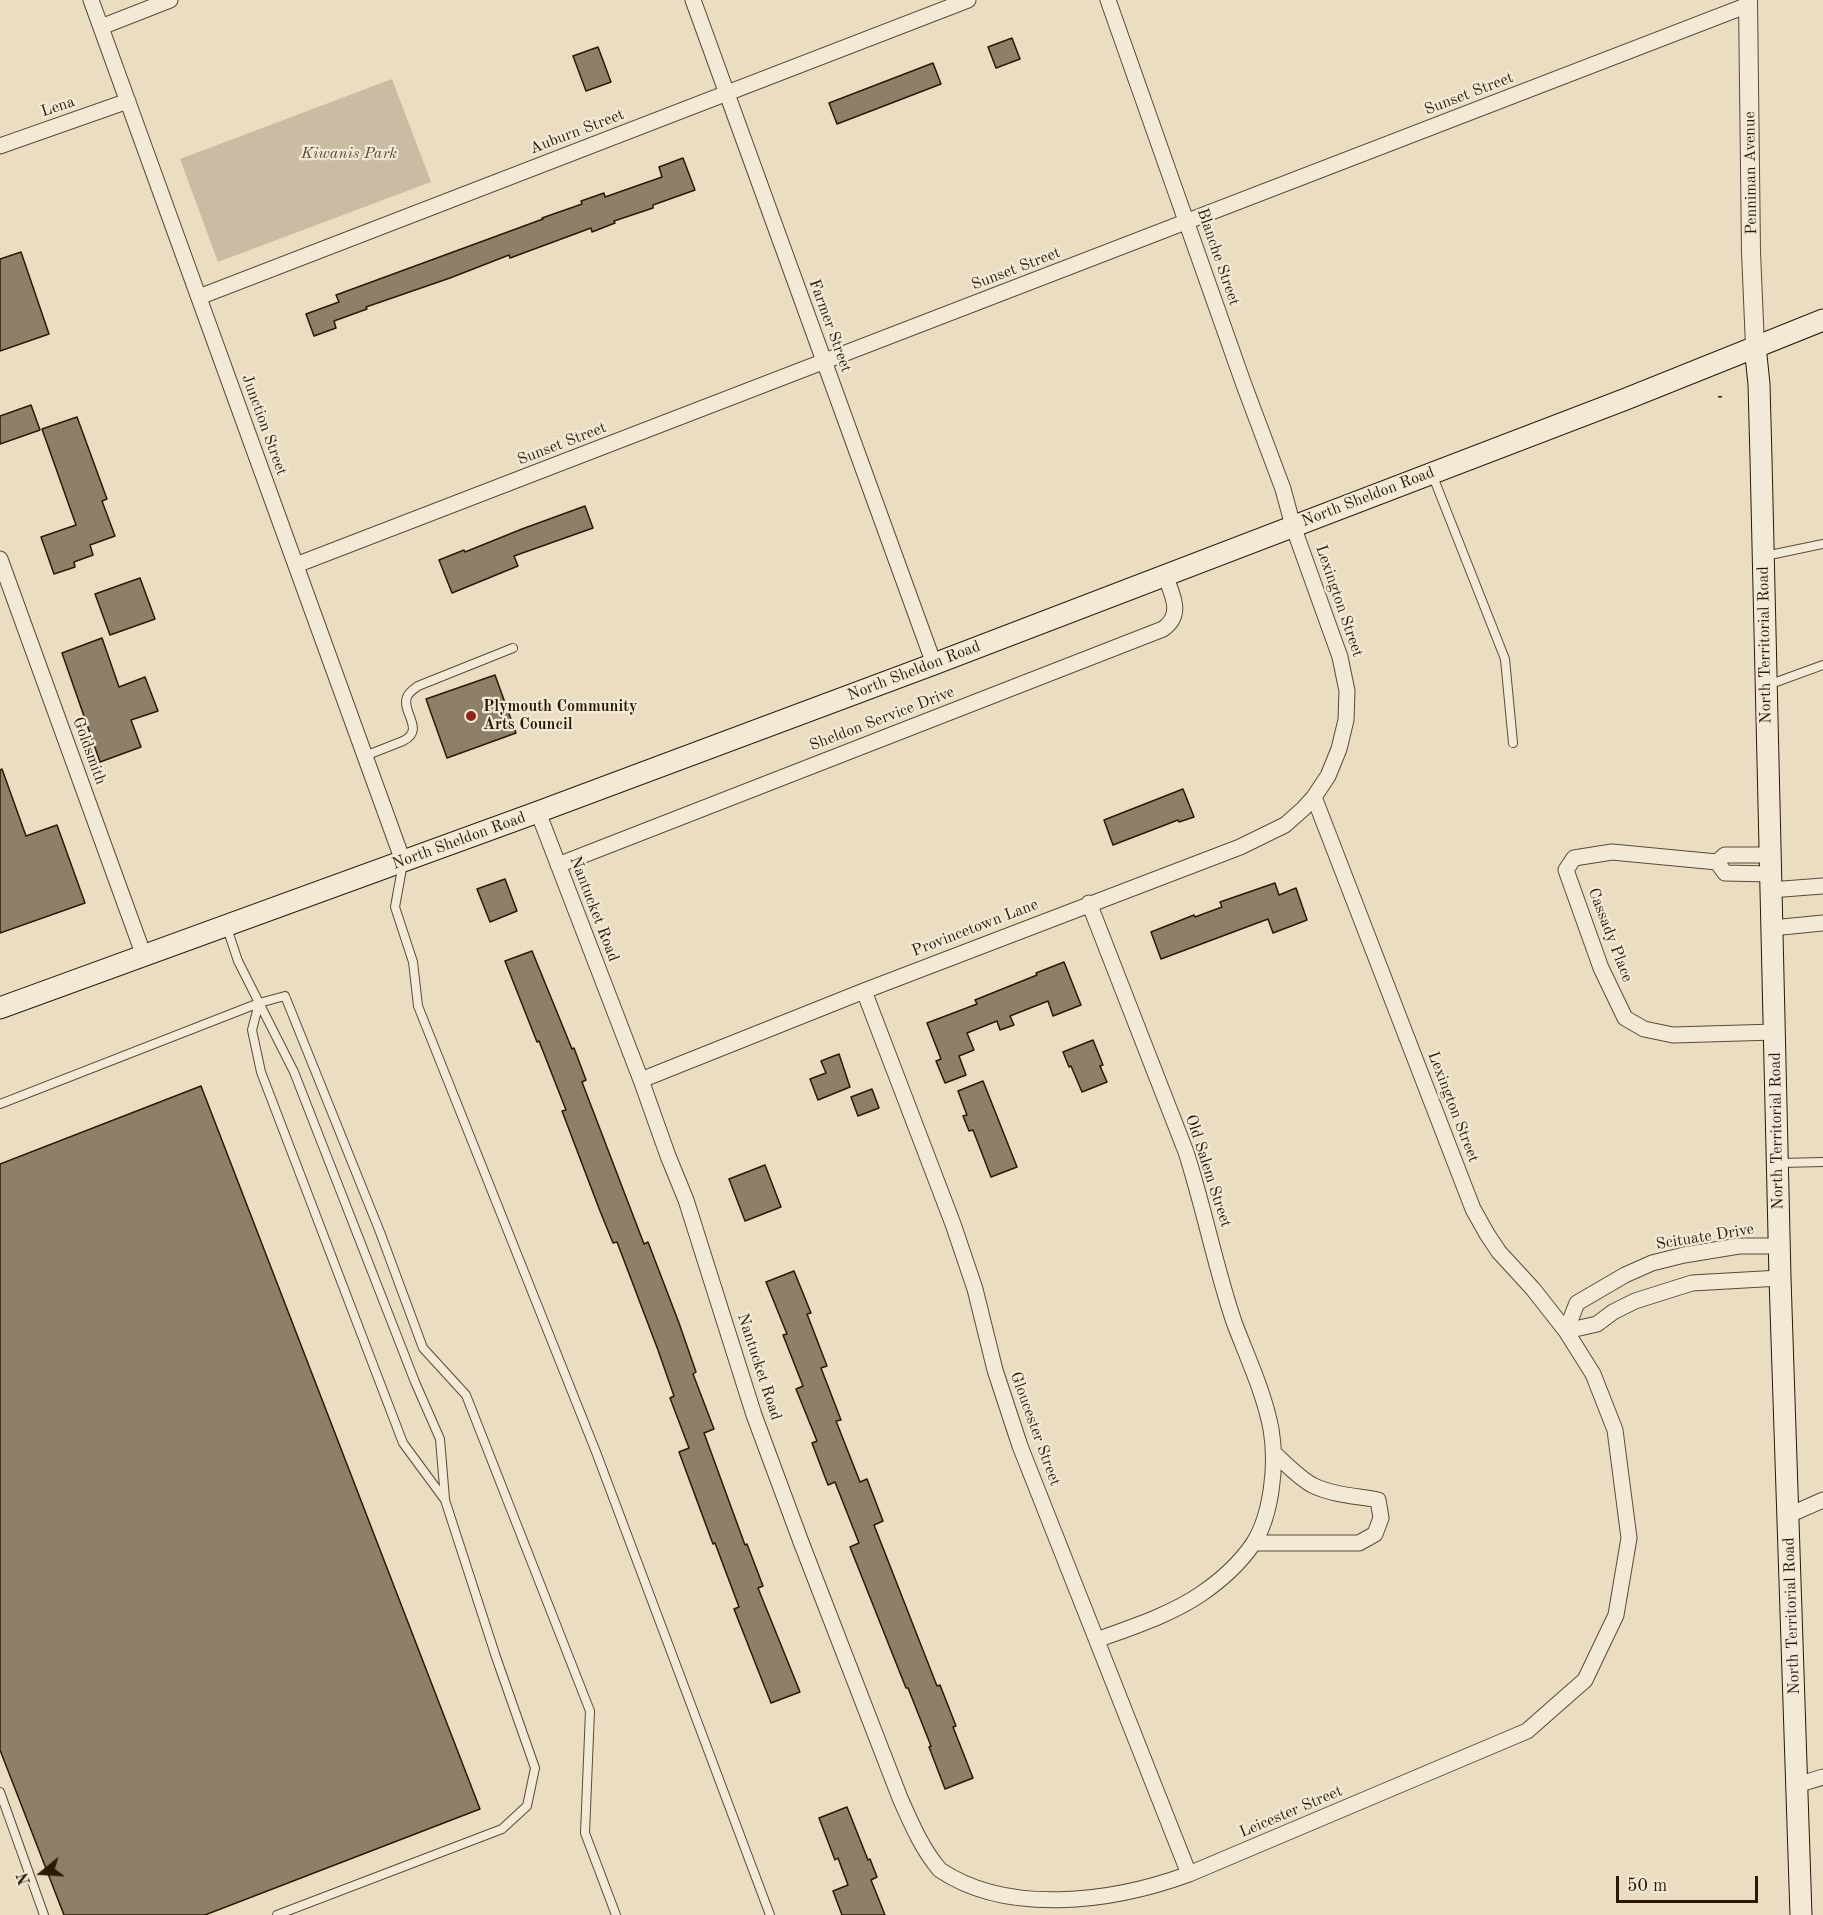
<!DOCTYPE html>
<style>
body{margin:0}
#map{position:relative;width:1823px;height:1915px;overflow:hidden;background:#ebddc2;font-family:"Old Standard TT",serif}
canvas{display:block}
.north{position:absolute;left:12px;top:1843px;width:60px;height:60px;-webkit-text-stroke:4px #f2e9d7;paint-order:stroke;rotate:252deg;font-size:16px;font-weight:700;line-height:24px;text-align:center;color:#291a06}
.north::after{content:'';display:block;margin:auto;width:21px;height:27px;background:#291a06;clip-path:polygon(50% 0,100% 100%,50% 72%,0 100%)}
.scale{position:absolute;left:1616px;top:1876px;width:142px;height:27px;box-sizing:border-box;border:3px solid #291a06;border-top:0;padding-left:8px;font-size:18px;line-height:21px;white-space:nowrap;color:#291a06;-webkit-text-stroke:4px #f2e9d7;paint-order:stroke}
</style>
<div id="map">
<canvas width="1823" height="1915"></canvas>
<div class="north">N</div>
<div class="scale">50 m</div>
</div>
<script>
const context = document.querySelector('canvas').getContext('2d');
context.lineJoin = 'round';
function fill(path, color) { context.fillStyle = color; context.fill(path, 'evenodd'); }
function trace(path, color, width, dash) { context.strokeStyle = color; context.lineWidth = width; context.lineCap = dash ? 'butt' : 'round'; context.setLineDash(dash || []); context.stroke(path); }
function label(font, color, halo, rows, align = 'center') {
  context.font = font + ' "Old Standard TT",serif'; context.lineWidth = 4.5; context.setLineDash([]); context.textBaseline = 'middle'; context.strokeStyle = halo; context.fillStyle = color; for (const [text, x, y, turn = 0] of rows) {
    context.save(); context.translate(x, y); context.rotate((+turn || 0) * Math.PI / 180); context.textAlign = isNaN(turn) ? turn : align; if (halo) context.strokeText(text, 0, 0); context.fillText(text, 0, 0); context.restore();
  }
}
fill(new Path2D(`
 M392,79L431,182L218,262L180,159Z`), '#cabca2');
const building = new Path2D(`
 M1012,38L1020,59L996,68L988,47Z
 M598,47L611,82L586,91L573,56Z
 M933,63L941,84L837,124L829,103Z
 M683,158L695,190L653,205V208L614,221L615,223L592,232L591,228L510,258L509,255L450,278L366,307L367,309L334,321L336,328L314,336L306,314L339,302L336,295L543,219L542,218L582,204L581,201L604,193L605,197L662,177L659,167Z
 M21,252L49,334L0,351V259Z
 M31,405L40,430L0,444V416Z
 M77,417L107,499L102,501L115,536L90,545L93,555L74,562L75,567L54,574L41,537L76,525L42,429Z
 M585,506L593,528L514,556L518,566L452,593L439,560L464,550L465,552L522,529Z
 M140,578L155,619L110,635L95,594Z
 M102,638L119,687L145,677L158,711L131,720L141,747L100,762L62,653Z
 M495,675L516,733L447,758L426,699Z
 M2,769L26,836L57,825L85,903L0,933V770Z
 M1183,789L1194,817L1179,822L1178,820L1113,845L1104,820Z
 M505,879L517,911L490,922L477,889Z
 M1275,883L1279,895L1296,888L1307,920L1273,933L1268,919L1161,959L1151,932L1194,915L1195,917L1222,907L1220,902Z
 M532,951L572,1049L574,1048L586,1080L582,1082L621,1184L644,1244L648,1242L679,1323L696,1372L693,1374L714,1429L704,1433L745,1545L747,1544L763,1586L758,1588L800,1692L771,1703L734,1609L739,1607L715,1543L713,1544L679,1452L689,1448L670,1398L674,1396L658,1350L617,1242L613,1243L600,1211L562,1111L566,1110L539,1041L537,1042L505,961Z
 M1064,962L1081,1005L1053,1016L1048,1001L1010,1016L1014,1025L1000,1030L997,1021L967,1033L974,1050L959,1056L966,1075L945,1083L936,1061L941,1059L927,1023L977,1004L975,1000L1037,975L1036,973Z
 M1093,1040L1103,1065L1100,1066L1107,1082L1082,1092L1071,1066L1069,1067L1063,1052Z
 M839,1054L850,1087L818,1100L810,1079L826,1073L821,1061Z
 M983,1081L1017,1167L991,1177L973,1130L969,1131L963,1116L967,1115L958,1091Z
 M201,1086L480,1809L205,1915H64L0,1750V1164Z
 M872,1089L879,1108L858,1116L851,1097Z
 M765,1165L781,1207L745,1221L729,1179Z
 M794,1271L811,1313L807,1314L827,1366L821,1368L841,1420L836,1421L860,1482L867,1479L883,1521L874,1525L937,1686L940,1685L956,1726L953,1727L973,1778L945,1789L929,1747L931,1746L908,1688H906L850,1547L859,1543L835,1482L828,1485L812,1443L817,1441L796,1389L803,1386L783,1335L787,1334L766,1282Z
 M847,1807L868,1860L870,1859L877,1877L871,1880L885,1915H842L833,1891L848,1885L838,1858L835,1860L819,1818Z`);
fill(building, '#8e7f68');
trace(building, '#291a06', 1.5);
const service = new Path2D(`
 M1432,474L1505,659L1513,743
 M1765,556L1823,544
 M1768,685L1823,665
 M365,756L403,741C426,730 401,712 407,697C409,692 414,689 418,686L513,648
 M403,863L395,907L413,962L418,1006L596,1452L770,1915
 M227,928L238,961L294,1072L415,1382L440,1439L445,1499
 M259,1003L252,1030L261,1072L403,1443L445,1500L496,1657L535,1768L527,1806L502,1829L277,1915
 M0,1104L259,1003L285,996L380,1232L423,1348L466,1395L590,1711L585,1833L616,1915
 M1780,1163L1823,1162
 M0,1792L44,1915`);
const minor = new Path2D(`
 M91,0L403,861
 M693,0L934,664
 M101,27L170,0
 M0,146L128,101
 M199,297L968,0
 M0,559L144,956
 M296,565L1748,5
 M538,812L641,1080L668,1156L686,1200L754,1415L801,1542L900,1798C911,1823 922,1849 940,1870C1007,1915 1110,1903 1189,1874L1527,1731L1585,1680L1616,1615L1629,1538L1615,1430L1593,1374L1566,1331L1533,1289L1499,1252L1487,1234L1473,1209L1314,797L1328,776L1339,749L1346,720L1347,691L1340,657L1293,526L1283,489L1244,385L1108,0
 M1717,862L1725,855H1770
 M558,865L1163,629C1184,614 1172,595 1165,575
 M1770,874L1725,873L1717,862L1612,852L1574,858L1566,870L1601,968L1625,1018L1644,1029L1673,1035L1775,1032
 M1770,890L1823,886
 M1089,903L1186,1152C1204,1208 1215,1266 1234,1322C1247,1357 1264,1392 1271,1429C1277,1463 1272,1515 1253,1544C1240,1563 1220,1581 1201,1594C1170,1615 1132,1627 1097,1640
 M1772,928L1823,923
 M864,991L953,1224L975,1289L995,1370L1020,1446L1189,1874
 M641,1080L864,991L1240,847L1285,825L1303,809L1314,797
 M1566,1331L1577,1303L1625,1275L1652,1263L1684,1255L1739,1246H1780
 M1566,1331L1597,1324L1613,1312L1635,1301L1692,1283L1780,1278
 M1789,1515L1823,1500
 M1254,1543H1359L1375,1534L1381,1518L1378,1500C1357,1496 1332,1495 1312,1485C1298,1477 1287,1465 1275,1454
 M1797,1785L1823,1777`);
const tertiary = new Path2D(`
 M1748,0L1751,252L1755,346`);
const secondary = new Path2D(`
 M1755,346L1759,384L1761,459L1780,1278L1801,1915
 M0,1008L538,812L934,664L1626,399L1823,320`);
trace(service, '#5a4b35', 10);
trace(minor, '#5a4b35', 17);
trace(tertiary, '#5a4b35', 20);
trace(secondary, '#291a06', 23);
trace(new Path2D(`
 M1720,396V399`), '#291a06', 4, [1.5, 3]);
trace(service, '#f2e9d7', 8);
trace(minor, '#f2e9d7', 15);
trace(tertiary, '#f2e9d7', 18);
trace(secondary, '#f2e9d7', 21);
for (const [x, y, r, color] of [
 [471,716,6,"#8f2418"]
]) { const dot = new Path2D(); dot.arc(x, y, r, 0, 2 * Math.PI); context.fillStyle = color; context.fill(dot); trace(dot, '#f2e9d7', 2); }
label('16px', '#291a06', '#f2e9d7', [
 ["Sunset Street",1469,94,-21],
 ["Lena",58,107,-19],
 ["Auburn Street",577,132,-21],
 ["Penniman Avenue",1751,173,-91],
 ["Blanche Street",1218,257,71],
 ["Sunset Street",1016,269,-21],
 ["Farmer Street",830,326,70],
 ["Junction Street",264,425,70],
 ["Sunset Street",562,444,-21],
 ["North Sheldon Road",1368,497,-21],
 ["Lexington Street",1339,601,71],
 ["North Territorial Road",1765,645,-91],
 ["North Sheldon Road",914,671,-21],
 ["Sheldon Service Drive",882,719,-21],
 ["Goldsmith",89,751,70],
 ["North Sheldon Road",459,841,-20],
 ["Nantucket Road",594,909,69],
 ["Provincetown Lane",975,928,-21],
 ["Cassady Place",1610,935,69],
 ["Lexington Street",1453,1107,69],
 ["North Territorial Road",1777,1131,-91],
 ["Old Salem Street",1208,1171,72],
 ["Scituate Drive",1705,1237,-9],
 ["Nantucket Road",759,1367,72],
 ["Gloucester Street",1035,1429,70],
 ["North Territorial Road",1792,1616,-92],
 ["Leicester Street",1291,1812,-23]
]);
label('italic 16px', '#594b35', '#f2e9d7', [
 ["Kiwanis Park",349,154]
]);
label('bold 16px', '#291a06', '#f2e9d7', [
 ["Plymouth Community",483,707],
 ["Arts Council",483,725]
], 'left');
</script>
